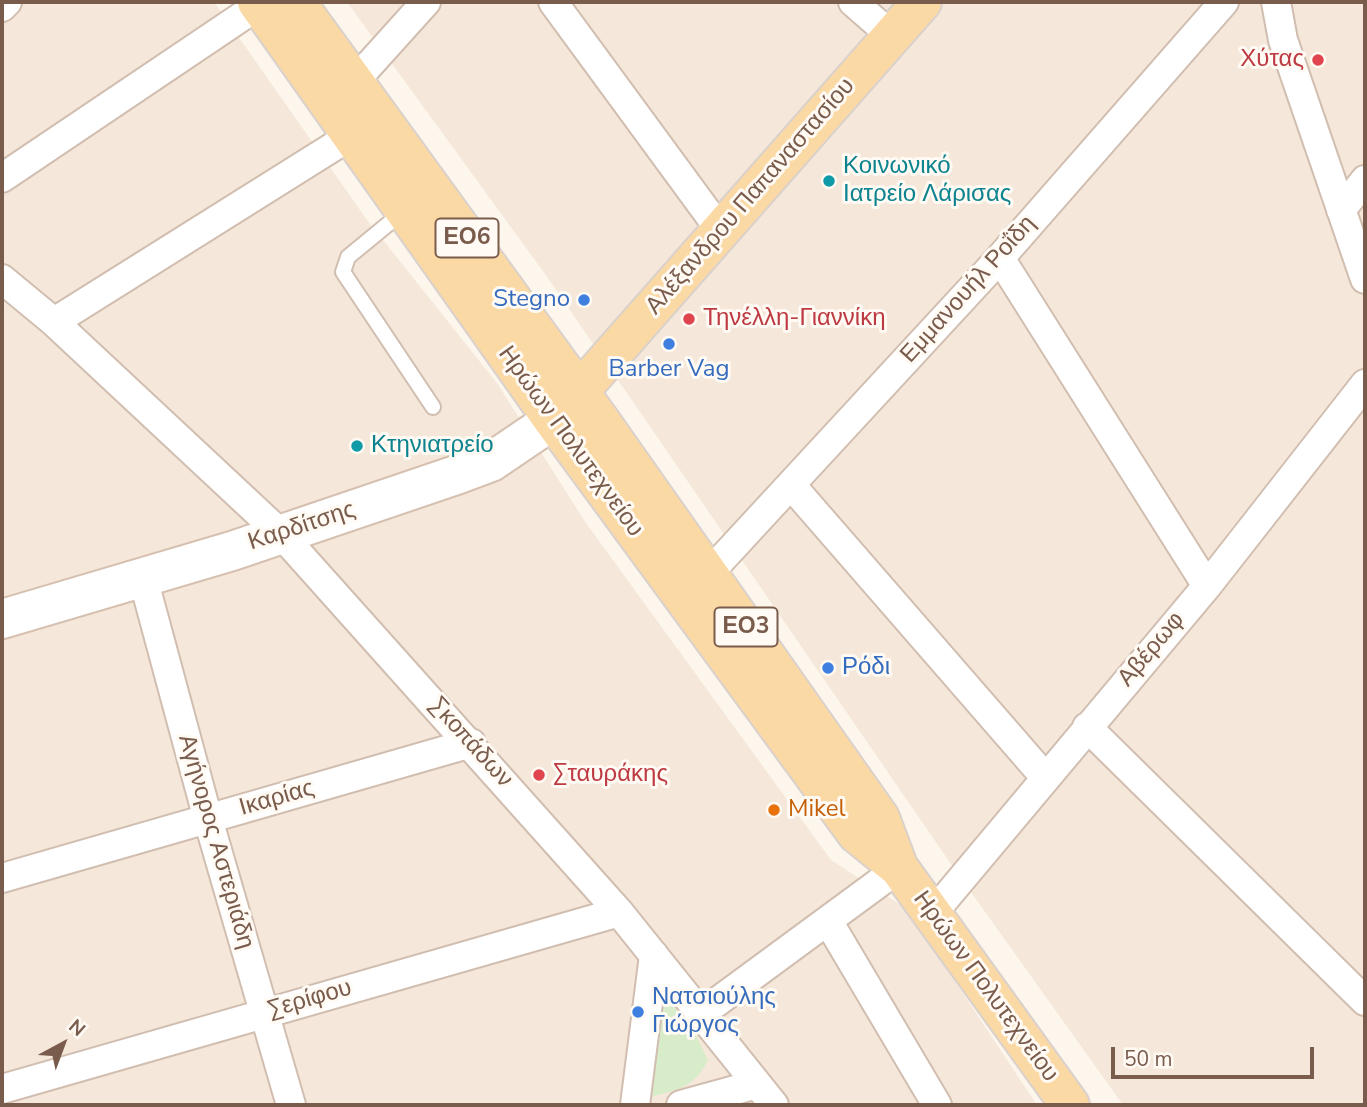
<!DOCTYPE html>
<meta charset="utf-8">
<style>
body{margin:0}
#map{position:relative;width:1367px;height:1107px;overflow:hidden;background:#fdf6ec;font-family:"Nunito Sans",sans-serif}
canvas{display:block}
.frame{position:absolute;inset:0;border:4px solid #7a5c4d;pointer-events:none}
.north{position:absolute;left:28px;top:1009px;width:70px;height:70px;-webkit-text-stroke:5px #fffaf3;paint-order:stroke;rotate:41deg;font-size:19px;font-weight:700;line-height:28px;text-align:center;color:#7a5c4d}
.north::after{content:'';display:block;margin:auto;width:24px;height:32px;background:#7a5c4d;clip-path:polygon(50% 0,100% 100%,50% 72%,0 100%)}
.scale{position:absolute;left:1111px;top:1047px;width:203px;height:32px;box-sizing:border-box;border:4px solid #7a5c4d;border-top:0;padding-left:9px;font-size:21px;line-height:24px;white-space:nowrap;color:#7a5c4d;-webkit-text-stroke:5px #fffaf3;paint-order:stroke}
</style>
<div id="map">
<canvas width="1367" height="1107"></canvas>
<div class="frame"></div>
<div class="north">N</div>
<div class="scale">50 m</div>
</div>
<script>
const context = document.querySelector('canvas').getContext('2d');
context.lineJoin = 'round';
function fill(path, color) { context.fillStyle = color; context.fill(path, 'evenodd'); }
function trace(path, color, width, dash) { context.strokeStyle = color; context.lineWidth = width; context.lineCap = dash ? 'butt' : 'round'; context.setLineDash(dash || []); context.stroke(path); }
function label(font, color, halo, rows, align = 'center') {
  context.font = font + ' "Nunito Sans",sans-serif'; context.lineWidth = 6; context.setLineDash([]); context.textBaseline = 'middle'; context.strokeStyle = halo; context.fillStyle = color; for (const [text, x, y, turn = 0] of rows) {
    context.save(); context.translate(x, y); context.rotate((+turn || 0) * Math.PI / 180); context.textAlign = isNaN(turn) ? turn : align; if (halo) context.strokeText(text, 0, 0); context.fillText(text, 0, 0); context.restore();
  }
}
fill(new Path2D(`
 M2,2H214L367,220L497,383L586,523L831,860L907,909L1037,1105H2Z
 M347,2H1365V1105H1123L953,867L545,274Z`), '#f5e8da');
fill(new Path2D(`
 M660,990L695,1033L708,1060C694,1089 675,1090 647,1098Z`), '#d8ecc9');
const service = new Path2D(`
 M404,211L348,257L343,272L433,407`);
const minor = new Path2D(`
 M553,2L721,231
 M853,2L892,36
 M1276,2L1283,40L1365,279
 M2,7L7,2
 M353,83L426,2
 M2,178L259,5
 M1341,210L1365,180
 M1000,258L1207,586
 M2,279L54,322L281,534L619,912L774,1105
 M54,322L352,135
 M791,485L1044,776
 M709,573L1000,258L1224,2
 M143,578L208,819L291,1105
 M1087,727L1365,1001
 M2,878L471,743
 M933,913L1207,586L1365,384
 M828,921L937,1105
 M702,1013L899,868
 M2,1089L619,912
 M635,1105L654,955
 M681,1105L757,1084`);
const secondary = new Path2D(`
 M2,619L232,551L459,474L491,462L553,420`);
const primary = new Path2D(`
 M257,2L553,420L857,834L899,868L1070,1105
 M296,2L599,419L880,818L898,866
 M562,411L922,2`);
trace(service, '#d1beb0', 18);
trace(minor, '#d1beb0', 32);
trace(secondary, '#d6c0b0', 42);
trace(primary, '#dad1cd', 42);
trace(service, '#fff', 14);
trace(minor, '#fff', 28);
trace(secondary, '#fff', 38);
trace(primary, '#fbd9a5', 38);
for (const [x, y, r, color] of [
 [1318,60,7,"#e0444e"],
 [829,181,7,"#0f9aa8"],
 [584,300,7,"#3f7fe0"],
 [689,319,7,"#e0444e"],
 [669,344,7,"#3f7fe0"],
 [357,446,7,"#0f9aa8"],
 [828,668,7,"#3f7fe0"],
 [539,775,7,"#e0444e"],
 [774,810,7,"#e8710a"],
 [638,1012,7,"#3f7fe0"]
]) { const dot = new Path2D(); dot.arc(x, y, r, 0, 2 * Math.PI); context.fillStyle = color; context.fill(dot); trace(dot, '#fffaf3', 2.5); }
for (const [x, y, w] of [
 [467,238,63],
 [746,627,63]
]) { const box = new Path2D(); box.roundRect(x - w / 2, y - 19.5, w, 39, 5); context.fillStyle = '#fffaf3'; context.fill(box); trace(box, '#7a5c4d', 2); }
label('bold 23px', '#7a5c4d', null, [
 ["ΕΟ6",467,238],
 ["ΕΟ3",746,627]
]);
label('24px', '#be3a42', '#fffaf3', [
 ["Χύτας",1304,60,"right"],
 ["Τηνέλλη-Γιαννίκη",703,319],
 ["Σταυράκης",553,775]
], 'left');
label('24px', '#0d838f', '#fffaf3', [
 ["Κοινωνικό",843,167],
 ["Ιατρείο Λάρισας",843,195],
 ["Κτηνιατρείο",371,446]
], 'left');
label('24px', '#7a5c4d', '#fffaf3', [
 ["Αλέξανδρου Παπαναστασίου",751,197,-49],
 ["Εμμανουήλ Ροΐδη",969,290,-48],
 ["Ηρώων Πολυτεχνείου",570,442,54],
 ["Καρδίτσης",302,527,-18],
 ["Αβέρωφ",1152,650,-50],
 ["Σκοπάδων",470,743,48],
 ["Ικαρίας",277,799,-16],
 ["Αγήνορος Αστεριάδη",215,842,74],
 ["Ηρώων Πολυτεχνείου",985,987,54],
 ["Σερίφου",310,1000,-16]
]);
label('24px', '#366cbe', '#fffaf3', [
 ["Stegno",570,300,"right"],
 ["Barber Vag",669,370,"center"],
 ["Ρόδι",842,668],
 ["Νατσιούλης",652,998],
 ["Γιώργος",652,1026]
], 'left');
label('24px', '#c56008', '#fffaf3', [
 ["Mikel",788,810]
], 'left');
</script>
